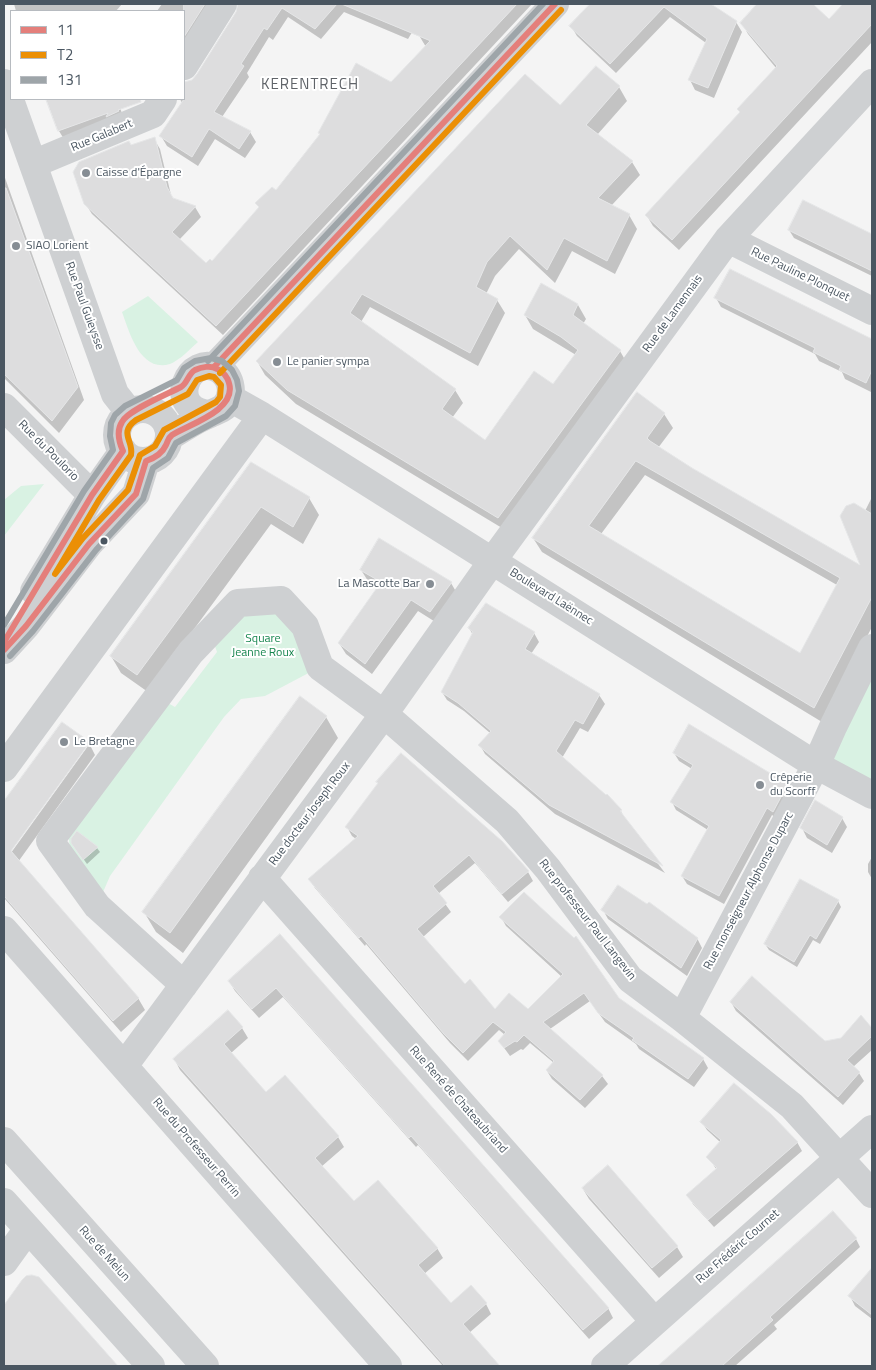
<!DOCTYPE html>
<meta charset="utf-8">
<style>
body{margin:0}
#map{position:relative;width:876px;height:1370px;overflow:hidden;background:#f4f4f4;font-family:"Titillium Web",sans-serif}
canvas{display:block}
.frame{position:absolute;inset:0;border:5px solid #4a5661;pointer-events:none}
.legend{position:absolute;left:10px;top:10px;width:175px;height:90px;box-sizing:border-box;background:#fff;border:1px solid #b7bbc0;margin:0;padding:6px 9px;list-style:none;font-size:15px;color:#4a5661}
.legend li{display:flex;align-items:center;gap:10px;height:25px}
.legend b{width:25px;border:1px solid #b7bbc0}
</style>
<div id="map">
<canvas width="876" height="1370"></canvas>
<div class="frame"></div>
<ul class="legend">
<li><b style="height:6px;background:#e47f7b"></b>11</li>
<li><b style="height:6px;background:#eb8f05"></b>T2</li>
<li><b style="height:6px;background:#9ea5a9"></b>131</li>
</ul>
</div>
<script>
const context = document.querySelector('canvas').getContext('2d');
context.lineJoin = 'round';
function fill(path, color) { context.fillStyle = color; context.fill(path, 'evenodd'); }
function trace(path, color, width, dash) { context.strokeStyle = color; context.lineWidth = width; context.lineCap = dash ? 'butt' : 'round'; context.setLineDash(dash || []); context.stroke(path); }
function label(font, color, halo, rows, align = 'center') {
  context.font = font + ' "Titillium Web",sans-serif'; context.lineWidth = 4; context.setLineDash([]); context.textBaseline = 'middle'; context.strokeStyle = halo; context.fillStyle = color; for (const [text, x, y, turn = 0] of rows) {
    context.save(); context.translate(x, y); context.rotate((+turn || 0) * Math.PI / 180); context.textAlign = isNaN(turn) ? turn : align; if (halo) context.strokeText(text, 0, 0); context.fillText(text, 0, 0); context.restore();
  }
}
fill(new Path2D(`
 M148,296L198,342C190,349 180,360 170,364C140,373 129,331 122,312Z
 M44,484L4,536V500L21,486Z
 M281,600L320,667L265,696L241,699L224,717L110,876L97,906L72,872L67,818L157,697L175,707L217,652L210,632L238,603Z
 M872,648V795L816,765Z`), '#d9f2e3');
fill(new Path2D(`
 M14,4H122L116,11H16Z
 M162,4H217L184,56V11H157Z
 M240,4H429L408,39L344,12L321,39L288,17L273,40L269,37L247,73L249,77L222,117L250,132L256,142L245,158L215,139L198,166L167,146L161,136L182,103L180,99H184V83L191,81L198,76L237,13Z
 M451,4H532L223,335L92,214L85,203L131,147L154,139L160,149L172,199L195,207L201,217L179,240L206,265L213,263L260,208L257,204L276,192L391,84L426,47L420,37Z
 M592,4H702L717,17L736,22L742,32L714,98L695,90L690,80L706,43L670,17L616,73L577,36L571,26Z
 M759,4H805L816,8L829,20L845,4H872V42L679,250L653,226L647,216L741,113L738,109L776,68L748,34L742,23Z
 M619,87L627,101L597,135L632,162L640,175L611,206L629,215L637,229L615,274L572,251L555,283L519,249L495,276L486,294L497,300L505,313L478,366L370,307L361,322L455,390L463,403L452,418L485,442L553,386L576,355L533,329L525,315L578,305L586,319L583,324L620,351L628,365L507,531L296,404L265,375L257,361L560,107Z
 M48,99H117L126,125L67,144L59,131Z
 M4,175L84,400L59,433L4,378Z
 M803,201L872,235V276L794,238L789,230Z
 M731,271L872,340V389L871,392L845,379L842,372L819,361L815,354L721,307L716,298Z
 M664,414L673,428L658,448L692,470L863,568L865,511L872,497V627L822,722L542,552L533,538ZM645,475L837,585L800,654L601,534Z
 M251,464L309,498L319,515L303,544L271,524L148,692L121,673L111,656Z
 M379,540L451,583L458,595L437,623L418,611L372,674L346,654L339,643L379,588L368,581L361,570Z
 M469,628L534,633L539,642L531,654L599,695L605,704L588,732L580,728L562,758L607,796L621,811L625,820L665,873L555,814L485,754L480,745L490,733L464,711L447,700L442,692L473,635Z
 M326,717L338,738L183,953L156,932L144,912Z
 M62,724L89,743L95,755L18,862L138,998L145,1010L121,1032L4,898V803ZM85,746H88L8,857L6,856Z
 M674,753L787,785L792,793L778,819L772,815L724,904L687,884L682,876L708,830L676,810L672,802L692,769L679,761Z
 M377,782L501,842L528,872L533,881L508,902L475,863L438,894L451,912L423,937L465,985L495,1011H528L562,977L506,926L501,917L703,1059L708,1068L694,1087L639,1049L636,1044L605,1022L590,1001L550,1029L602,1076L608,1084L585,1108L552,1079L547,1071L554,1063L530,1043L523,1050L521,1049L510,1056L499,1041L505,1035L499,1030L468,1061L450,1043L366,944L365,946L315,888L310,880L356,839L352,836L347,827L379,784Z
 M842,818L847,827L832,853L807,838L802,828Z
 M77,833L97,848L100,852L87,864L75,847Z
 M872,857V879L868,872V864Z
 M838,901L841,907L820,944L813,940L797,967L769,950L765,944Z
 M647,906L697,938L702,948L687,976L608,919L603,910Z
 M280,936L608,1308L613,1318L589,1339L418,1145L416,1147L283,997L259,1018L235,991L229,981Z
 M731,1002L824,1042L841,1039L861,1017L872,1030V1050L853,1067L859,1073L864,1081L843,1105L736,1011Z
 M228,1012L242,1028L248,1038L231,1053L266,1094L285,1077L338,1137L344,1147L321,1167L354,1203L437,1248L443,1258L424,1274L451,1304H486L491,1314L469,1333L499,1366H443L180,1070L175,1060Z
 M702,1122L797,1142L802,1151L714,1227L693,1204L688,1195L717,1170L708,1157L720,1142L707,1130Z
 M583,1189L677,1247L683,1257L659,1278L589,1199Z
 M856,1239L860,1247L774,1325L777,1329L735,1366H678L676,1364Z
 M870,1273L872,1275V1319L855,1306L850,1296Z
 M38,1278L116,1366H4V1307L23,1281Z`), '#0003');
const building = new Path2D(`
 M184,4H205L184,37Z
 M238,4H337L315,29L282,8L267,30L264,28L241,64L244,66L214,112L251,131L239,149L209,129L192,157L159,136L184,99V82L192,80L197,74L236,12Z
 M342,4H517L216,326L84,204L73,172L79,162L129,141L131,145L155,137L167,187L173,198L196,206L172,232L206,263L210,259L212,261L259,207L255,203L272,187L276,190L320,134L318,133L356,63L391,82L430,41Z
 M590,4H711L737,21L708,88L688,80L707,39L664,7L610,64L569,26Z
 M757,4H813L829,19L843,4H872V24L672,240L645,215L740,112L737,109L777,66L740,23Z
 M596,66L620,86L586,125L633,161L598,198L630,214L607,261L564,238L547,270L510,236L487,262L476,287L498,299L470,353L362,294L350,313L456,389L442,409L485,440L534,371L553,384L578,350L561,337L524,315L541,283L578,304L573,315L621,350L498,518L287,390L256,361L525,74L560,105Z
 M46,99H140L141,102L118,110L119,111L106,117L108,113L58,131Z
 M4,188H6L78,387L52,421L4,374Z
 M803,200L872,234V271L788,230Z
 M730,269L872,339V370L866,383L839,370L841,366L813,352L815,348L714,298Z
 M637,392L665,413L647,438L650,441L692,468L860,565L840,516L846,506L854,503L872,514V597L814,708L532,538ZM636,461L840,578L800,653L589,526Z
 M251,462L310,497L293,527L261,507L137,675L110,656Z
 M379,538L452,582L430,612L411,600L365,664L338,643L381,582L360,570Z
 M486,603L535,632L525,649L600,694L583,724L575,720L556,751L606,795L607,794L622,810L620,811L663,866L549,805L478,745L491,731L458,703L441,692L473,632L468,628Z
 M300,696L327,716L170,933L142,912Z
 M62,722L90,742L11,851L139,998L113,1021L4,896V801Z
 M689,724L788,784L773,812L767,808L719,896L681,876L709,826L670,802L693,765L673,753Z
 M401,753L502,841L529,871L502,894L469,855L433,886L447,903L417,929L465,984L470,979L495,1009L509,993L528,1009L563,974L499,917L524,892L574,938L576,936L619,998L704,1058L688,1079L632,1040L634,1038L598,1013L584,993L543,1022L603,1075L580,1100L546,1070L554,1061L524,1035L517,1042L515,1041L504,1048L498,1041L506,1032L493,1022L463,1053L444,1034L361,936L359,938L308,879L358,836L345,827L378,783L376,782Z
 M815,800L843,817L827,845L800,828Z
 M77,831L98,847L83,860L71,843V839Z
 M800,879L839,900L816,939L810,935L794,962L764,944Z
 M618,885L647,904L649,902L698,938L681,968L601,910Z
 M280,934L609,1308L583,1330L411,1136L409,1138L276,988L252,1009L228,981Z
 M752,976L825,1041L841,1038L861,1015L872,1028V1036L847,1060L860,1072L838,1097L730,1002Z
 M228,1010L243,1027L224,1044L266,1092L285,1075L339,1136L315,1158L354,1201L378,1180L438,1248L418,1265L451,1303L471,1285L487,1303L463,1324L500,1366H445L173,1059Z
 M734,1083L771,1114L798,1142L708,1220L686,1195L717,1168L706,1157L721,1140L700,1122Z
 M608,1165L678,1246L652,1268L582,1188Z
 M833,1211L857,1238L770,1317L773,1320L722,1366H658Z
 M872,1268V1315L848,1296Z
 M32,1275L39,1277L118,1366H4V1305L22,1280L26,1276Z`);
fill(building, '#ddddde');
trace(building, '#e5e6e7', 1);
trace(new Path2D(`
 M184,66L223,4
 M4,83L115,394L130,413
 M33,164L153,114L163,99
 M728,239L872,311
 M214,367L555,4
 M230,398L262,416L816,765L872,795
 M4,407L92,495
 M117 435a26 26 0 1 1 52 0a26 26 0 1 1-52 0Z
 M169,437C183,429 196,419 210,414C215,411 219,411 224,407C235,396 232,378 220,370C188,350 164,411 210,414
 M34,591L92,495L123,451
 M4,650L26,626L89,544L136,494L146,461
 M4,768L262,416
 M262,878L654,1321
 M4,930L388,1366
 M184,985L97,906L50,841L191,652L238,603L281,600L305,626L320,667L384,714L507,821L548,869L630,979L682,1018L792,1106L872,1194
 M682,1018L816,765L833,727L872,648
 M124,1066L384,714L493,560L728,239L872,83
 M4,1141L205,1366
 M4,1202L151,1366
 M4,1262L27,1230
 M605,1366L872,1129`), '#ced0d2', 28);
trace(new Path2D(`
 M214,367L555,4
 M4,642L92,495L123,451C119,442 116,431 122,422C128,410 168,394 181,387C187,384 188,374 195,370C201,367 211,365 217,369C223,371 228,378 229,383C237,410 190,424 172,435C168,438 168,441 166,445C162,454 155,458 146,461L136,494L89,544L26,626L4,650`), '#e47f7b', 6);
trace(new Path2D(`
 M220,373L561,10
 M209,376L214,377L221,385L220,397L216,402L164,430L155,446L140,455L128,490L83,538L55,574L99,500L131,455C134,441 118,433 136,420L188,394L197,380Z`), '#eb8f05', 6);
trace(new Path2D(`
 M208,361L543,4
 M4,625L84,491L113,450L110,436L111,423L115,415L125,406L177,380L184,368L195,361L211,358L222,361L232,370L237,380L239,391L235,406L226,416L176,443L168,458L153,468L143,499L96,550L33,631L10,656`), '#9ea5a9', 6);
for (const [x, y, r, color] of [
 [86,173,5,"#868d94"],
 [16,246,5,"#868d94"],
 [277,362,5,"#868d94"],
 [104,541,4.5,"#4a5661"],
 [430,584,5,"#868d94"],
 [64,742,5,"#868d94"],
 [760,785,5,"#868d94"]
]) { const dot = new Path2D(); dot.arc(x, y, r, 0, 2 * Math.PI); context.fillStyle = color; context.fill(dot); trace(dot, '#fff', 2); }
label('12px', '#4a5661', '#fff', [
 ["Rue Galabert",102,136,-23],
 ["Rue Pauline Plonquet",800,275,26],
 ["Rue Paul Guieysse",84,306,70],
 ["Rue de Lamennais",673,314,-54],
 ["Rue du Poulorio",48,451,45],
 ["Boulevard Laënnec",551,597,32],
 ["Rue docteur Joseph Roux",310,814,-53],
 ["Rue monseigneur Alphonse Duparc",749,891,-62],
 ["Rue professeur Paul Langevin",587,920,52],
 ["Rue René de Chateaubriand",458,1100,48],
 ["Rue du Professeur Perrin",196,1148,49],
 ["Rue Frédéric Cournet",738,1247,-41],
 ["Rue de Melun",104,1254,48]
]);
label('12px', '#4a5661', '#fff', [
 ["Caisse d'Épargne",96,173],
 ["SIAO Lorient",26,246],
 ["Le panier sympa",287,362],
 ["La Mascotte Bar",420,584,"right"],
 ["Le Bretagne",74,742],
 ["Crêperie",770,778],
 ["du Scorff",770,792]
], 'left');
label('12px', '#17864f', '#fff', [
 ["Square",263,639],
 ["Jeanne Roux",263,653]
]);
context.letterSpacing = '1px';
label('15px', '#5f6368', '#fff', [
 ["KERENTRECH",310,85]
]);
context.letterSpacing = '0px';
</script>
